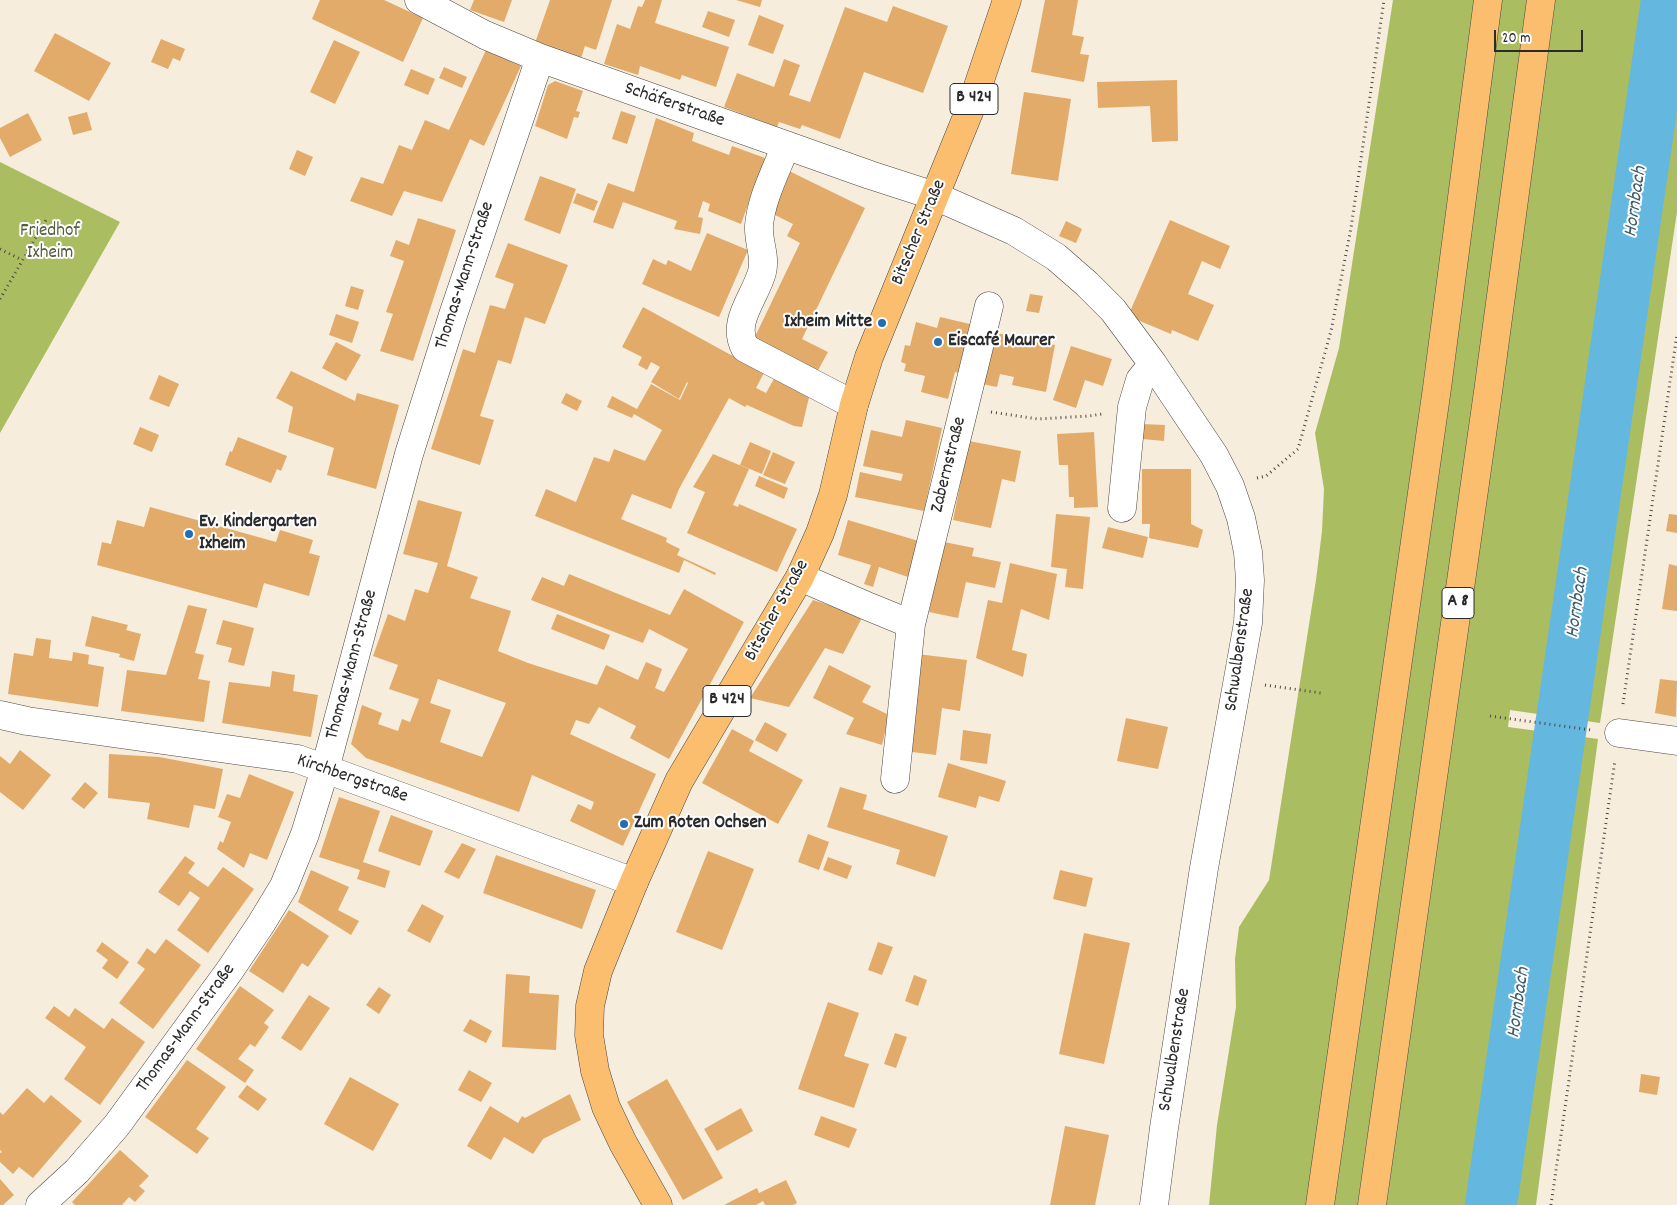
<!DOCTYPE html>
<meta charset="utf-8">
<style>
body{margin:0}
#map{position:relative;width:1677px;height:1205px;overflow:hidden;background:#f7eddc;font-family:Dekko,sans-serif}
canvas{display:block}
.scale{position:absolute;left:1494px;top:30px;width:89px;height:22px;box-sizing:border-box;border:2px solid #2b2b2b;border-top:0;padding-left:6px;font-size:15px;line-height:18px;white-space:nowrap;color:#2b2b2b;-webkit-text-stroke:4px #fff;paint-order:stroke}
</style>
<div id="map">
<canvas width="1677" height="1205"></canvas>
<div class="scale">20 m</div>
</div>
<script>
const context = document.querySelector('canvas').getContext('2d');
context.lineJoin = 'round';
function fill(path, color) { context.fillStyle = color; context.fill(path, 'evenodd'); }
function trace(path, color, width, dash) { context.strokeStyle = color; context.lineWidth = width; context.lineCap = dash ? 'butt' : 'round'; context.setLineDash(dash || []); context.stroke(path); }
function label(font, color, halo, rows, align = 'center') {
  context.font = font + ' Dekko,sans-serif'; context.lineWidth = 4; context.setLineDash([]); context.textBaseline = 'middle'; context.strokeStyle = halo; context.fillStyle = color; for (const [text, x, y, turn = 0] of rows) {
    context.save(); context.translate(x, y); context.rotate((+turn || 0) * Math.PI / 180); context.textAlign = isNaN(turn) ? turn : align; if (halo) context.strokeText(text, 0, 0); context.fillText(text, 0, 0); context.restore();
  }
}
fill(new Path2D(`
 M1393,0H1677V212L1600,723L1510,710L1508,727L1598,739L1536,1205H1209L1217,1125L1236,1007L1235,959L1239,927L1269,880L1316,580L1322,531L1324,489L1315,433L1339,348Z
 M0,162L120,222L0,433Z`), '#aabd61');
trace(new Path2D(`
 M1491,1205L1667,0`), '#64b8e0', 52);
fill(new Path2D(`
 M320,0H384L423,18L403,62L312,19Z
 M474,0H512L504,22L470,10Z
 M550,0H612L596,50L585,46L581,58L535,43Z
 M645,0H662L655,23L729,47L716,87L682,75L680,80L640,66L638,75L604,64L617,24L630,29L638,6L642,7Z
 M736,0H762L760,7Z
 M1045,0H1078L1072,35L1084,37L1080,54L1089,55L1084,82L1031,72Z
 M893,6L948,26L923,93L864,72L840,139L802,125L800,129L779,122L777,127L724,107L737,73L774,87L784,59L800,65L789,95L810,102L845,7L887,22Z
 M708,11L735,20L729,37L702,27Z
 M759,15L784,25L773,54L748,45Z
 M55,33L111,63L89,101L34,71Z
 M161,39L185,49L180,61L173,58L168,69L151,62Z
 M334,40L360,52L335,104L310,92Z
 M486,50L521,66L484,146L470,139L442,202L404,191L392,216L350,201L361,177L383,184L399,145L412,150L425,120L449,130Z
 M444,67L467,77L462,88L439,78Z
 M411,69L435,79L428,95L404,85Z
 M1177,80L1178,141L1152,142L1150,106L1098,108L1097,82Z
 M555,81L583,91L576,111L580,112L578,118L574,117L567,139L535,126L548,85Z
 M1024,92L1071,99L1058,181L1011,174Z
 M621,111L636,116L627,144L612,139Z
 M87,112L92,130L73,135L68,117Z
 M28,113L42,140L10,157L0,138V128Z
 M656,118L694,133L692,141L729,155L732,146L765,158L741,224L708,211L710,204L703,201L698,217L703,218L700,234L674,229L677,221L623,202L613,229L593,222L608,183L634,192Z
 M297,150L313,157L305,176L289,169Z
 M789,171L865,208L802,339L828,352L816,374L752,343L800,243L787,236L793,224L769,212Z
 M540,176L576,189L560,234L524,220Z
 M577,193L598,201L594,211L573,203Z
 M418,218L456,230L413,361L380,351L393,314L386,312L404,261L390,256L396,240L409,245Z
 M1170,220L1230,246L1220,269L1202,261L1188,294L1214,305L1198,341L1172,330L1171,334L1128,316Z
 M1066,221L1082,229L1076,243L1059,236Z
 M707,233L748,250L719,317L642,284L653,259L666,265L668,260L691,271Z
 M508,243L568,265L545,324L525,317L511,364L498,360L480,416L494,420L480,465L431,449L463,349L475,353L490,305L505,309L514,284L495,277Z
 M351,286L364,290L358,310L345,306Z
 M1030,294L1043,296L1039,313L1026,311Z
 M643,307L764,373L756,388L766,393L775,377L810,393L802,427L794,426L747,405L745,407L729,398L679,489L671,509L632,494L621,519L667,538L666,542L680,549L677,555L716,573L715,575L684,560L679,573L535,516L546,489L576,502L594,457L609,462L614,449L645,461L662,430L634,414L632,418L607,407L612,396L637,409L651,384L680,400L688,383L687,382L679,399L651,382L660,367L651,362L647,370L638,365L642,357L622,347Z
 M336,314L359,322L352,343L329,335Z
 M940,317L970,324L958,373L955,372L948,399L921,392L925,376L904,371L906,364L901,362L905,345L910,346L916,322L937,328Z
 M987,331L1055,345L1046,392L1012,385L1014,377L1000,374L997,387L977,383Z
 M336,342L361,355L346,381L322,368Z
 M1071,346L1112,359L1103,386L1085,380L1076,408L1053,400Z
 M291,371L355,401L357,393L399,405L376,489L327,475L334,448L288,432L293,407L276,398Z
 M159,375L179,384L169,407L149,399Z
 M566,393L582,401L577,411L561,403Z
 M906,420L942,428L924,511L855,497L860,472L901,481L903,474L863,466L871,430L902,437Z
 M1142,424L1165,425L1164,441L1142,439Z
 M140,427L159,435L152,452L133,444Z
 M1094,432L1098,507L1074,508V497H1069L1068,465H1059L1057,434Z
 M238,437L287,456L281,471L277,469L271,483L225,465L230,451L232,452Z
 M969,441L1021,451L1015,482L1002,479L991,528L953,520Z
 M750,442L771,451L762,474L740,465Z
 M773,452L795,462L785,484L763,475Z
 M713,454L749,469L733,505L738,507L739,504L797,529L777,572L687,533L705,492L693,487Z
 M1142,469H1191V524L1203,530L1198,548L1149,538L1150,524H1142Z
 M759,476L788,488L784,499L755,486Z
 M418,500L462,512L447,566L478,577L470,598L511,611L498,651L528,663L597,685L606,665L638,680L646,662L662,669L655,688L664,692L688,649L649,629L643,643L531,600L542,577L564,586L569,574L670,615L684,589L744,622L669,759L630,738L636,726L599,707L589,724L576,720L570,734L656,774L623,846L570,821L578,804L591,810L594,802L532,775L519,812L366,758L351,744L362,705L382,713L378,724L398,731L402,719L410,722L419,699L389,689L398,665L373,656L388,614L405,621L415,589L428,593L438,563L403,554ZM438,679L506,703L482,757L440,742L451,710L430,703Z
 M150,507L276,542L280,530L313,540L309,553L320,556L309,596L264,583L257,608L97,565L102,542L111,544L117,520L144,527Z
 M1056,514L1090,517L1083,589L1065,587L1067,569L1051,567Z
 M1669,514L1677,515V533L1666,531Z
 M848,520L922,542L911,578L879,567L873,587L864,584L871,565L838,555Z
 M1108,527L1148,537L1143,558L1102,548Z
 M944,542L974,548L972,556L1001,562L995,588L966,582L958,618L929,612Z
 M1010,563L1057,574L1049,620L1021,609L1012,650L1027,654L1023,677L976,658L988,600L1002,603Z
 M1669,564L1677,566V611L1662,609Z
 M813,600L863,616L843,654L825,648L789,707L750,698Z
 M188,605L207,609L195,653L204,655L198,679L210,681L204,722L121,711L127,670L166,675Z
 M557,614L610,635L604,650L551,629Z
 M92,616L128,625L126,630L141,634L134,661L119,657L120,654L85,646Z
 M223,620L254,628L244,666L228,662L232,648L216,644Z
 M36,638L51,640L49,658L72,661L73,652L89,655L88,664L104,667L98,707L8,694L14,653L33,656Z
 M917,654L967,660L960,711L942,708L936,755L904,751Z
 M829,665L871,686L862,702L889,715L882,745L846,734L854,718L813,698Z
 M272,671L295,675L293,691L318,695L311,737L222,723L229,682L270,687Z
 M1660,679L1677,681L1676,717L1655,713Z
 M1126,718L1168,727L1158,769L1117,761Z
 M765,722L787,734L777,752L755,740Z
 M732,729L754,741L749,751L803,780L778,824L702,783Z
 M963,730L991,734L987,764L960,760Z
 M20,750L51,775L23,810L0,792V756L10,764Z
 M109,754L159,757L223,769L215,809L194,805L189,828L147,819L150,803L108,798Z
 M948,763L1006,781L999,802L979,796L976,808L938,797Z
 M249,774L294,792L267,860L250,853L244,868L217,849L220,841L223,843L231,822L218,817L227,794L240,798Z
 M85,782L98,793L84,809L71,799Z
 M840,787L867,795L863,809L948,836L935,877L896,864L900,850L827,827Z
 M339,797L380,811L363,862L390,871L385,888L357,879L360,870L319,857Z
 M391,815L433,831L420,866L378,851Z
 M808,834L829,842L819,870L798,862Z
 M462,843L476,849L459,879L444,872Z
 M708,851L754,869L722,950L676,932Z
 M496,855L596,890L582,929L483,893Z
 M185,856L195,863L188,873L208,887L223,867L254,889L208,953L177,930L200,898L190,891L179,906L158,892Z
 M828,857L852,866L847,879L823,870Z
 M311,870L349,887L338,910L359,921L351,935L298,902Z
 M1060,870L1093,878L1086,907L1053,899Z
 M422,904L444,916L430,943L407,931Z
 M289,910L329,936L308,967L302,963L283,993L249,971Z
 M1084,933L1130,943L1104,1064L1059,1054Z
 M166,939L201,965L153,1029L119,1003L145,969L137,963L147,948L155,954Z
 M102,942L129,962L117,979L102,968L108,960L96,951Z
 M878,942L893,947L882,975L868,970Z
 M506,974L530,976L529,993L559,995L556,1050L502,1047Z
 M914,975L927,980L918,1006L905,1001Z
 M240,986L274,1010L264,1023L269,1027L255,1047L250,1044L238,1059L254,1070L245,1083L196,1049Z
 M379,987L391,995L379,1014L366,1005Z
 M309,995L330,1008L301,1051L281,1038Z
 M828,1002L859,1013L844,1056L869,1064L854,1108L798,1089Z
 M54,1006L69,1017L75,1008L104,1029L112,1018L145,1042L100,1105L64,1079L86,1047L45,1018Z
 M470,1019L492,1031L486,1043L463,1031Z
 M895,1033L907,1037L896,1068L884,1064Z
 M187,1060L226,1087L196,1129L209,1138L197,1154L145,1117Z
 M469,1070L492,1083L481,1102L458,1090Z
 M1641,1074L1660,1077L1657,1095L1639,1092Z
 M350,1077L399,1104L373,1151L324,1124Z
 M667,1079L723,1178L683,1200L627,1102Z
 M247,1085L267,1099L258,1111L238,1097Z
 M27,1088L44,1103L51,1095L82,1121L33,1178L19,1167L13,1174L0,1162V1153L2,1152L0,1150V1112L3,1115Z
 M570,1094L581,1120L543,1139L533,1154L504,1137L491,1160L467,1146L490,1106L518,1123L522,1116L525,1118Z
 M741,1108L753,1131L717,1151L704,1129Z
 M821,1116L857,1129L849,1148L814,1135Z
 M1065,1126L1109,1135L1095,1205H1050Z
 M120,1150L149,1176L139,1186L145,1191L135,1202L129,1197L122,1205H75L72,1202Z
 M0,1179L14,1195L3,1205H0Z
 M786,1180L797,1203L793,1205H765L763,1201L756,1205H724L757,1188L759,1193Z`), '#e2ab69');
const minor = new Path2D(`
 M419,0L485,35L540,58L870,175L935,196L1014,231L1056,257L1087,284L1113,310L1153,364L1214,455L1230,486L1241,518L1248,552L1250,580L1248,623L1204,868L1164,1128L1154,1205
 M786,145C776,171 761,199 759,226C758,242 766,256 762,272C755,298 731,321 745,348L854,405
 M1122,508L1132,407L1140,380L1153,364
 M800,577L867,606L911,624
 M0,715L27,721L298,759L634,882
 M1619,733L1677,741
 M895,779L911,624L989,306
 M40,1205L77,1171L117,1125L230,970L261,924L284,886L305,834L325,769L409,454L453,315L540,58`);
const major = new Path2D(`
 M658,1205L623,1143L606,1107L595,1071L589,1035L590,1006L598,971L634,882L679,781L800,577L820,533L833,495L854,405L869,357L971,107L1007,0`);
const highway = new Path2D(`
 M1320,1205L1437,388L1488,0
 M1372,1205L1488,392L1541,0`);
trace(minor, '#4a4846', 29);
trace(major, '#4a4846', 29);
trace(highway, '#4a4846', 29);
trace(new Path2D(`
 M0,249L22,260
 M0,299L46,220
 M991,412L1038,419L1089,416L1102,414
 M1257,478L1266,476L1298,449L1331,331L1351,228L1384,0
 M1265,685L1321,693
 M1623,704L1677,334
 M1490,716L1591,730
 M1551,1205L1615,760`), '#4a4846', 3, [1, 4]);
trace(minor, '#fff', 28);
trace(major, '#fbbe6e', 28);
trace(highway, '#fbbe6e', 28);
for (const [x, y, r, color] of [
 [882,323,5,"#1f6fb2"],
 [938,342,5,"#1f6fb2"],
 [189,534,5,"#1f6fb2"],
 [624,824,5,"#1f6fb2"]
]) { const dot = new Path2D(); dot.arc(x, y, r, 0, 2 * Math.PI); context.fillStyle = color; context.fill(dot); trace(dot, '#fff', 2); }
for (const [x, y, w] of [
 [974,99,48],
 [1458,603,32],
 [727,701,48]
]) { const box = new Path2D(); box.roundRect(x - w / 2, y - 15.5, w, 31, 4); context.fillStyle = '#fff'; context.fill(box); trace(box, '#2b2b2b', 1); }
label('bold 18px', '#2b2b2b', null, [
 ["B 424",974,99],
 ["A 8",1458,603],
 ["B 424",727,701]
]);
label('19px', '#2b2b2b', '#fff', [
 ["Schäferstraße",674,106,19],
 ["Bitscher Straße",920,233,-67],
 ["Thomas-Mann-Straße",466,276,-72],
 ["Zabernstraße",950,465,-76],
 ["Bitscher Straße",778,611,-61],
 ["Schwalbenstraße",1241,650,-82],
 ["Thomas-Mann-Straße",353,665,-75],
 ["Kirchbergstraße",352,780,19],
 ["Thomas-Mann-Straße",187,1029,-54],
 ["Schwalbenstraße",1176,1050,-81]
]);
label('19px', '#575e3e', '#fff', [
 ["Friedhof",50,232],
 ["Ixheim",50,254]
]);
label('bold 19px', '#2b2b2b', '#fff', [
 ["Ixheim Mitte",872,323,"right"],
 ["Eiscafé Maurer",948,342],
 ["Ev. Kindergarten",199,523],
 ["Ixheim",199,545],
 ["Zum Roten Ochsen",634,824]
], 'left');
label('italic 20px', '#3f5c6a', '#fff', [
 ["Hornbach",1637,202,-82],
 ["Hornbach",1579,603,-82],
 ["Hornbach",1520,1003,-82]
]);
</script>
